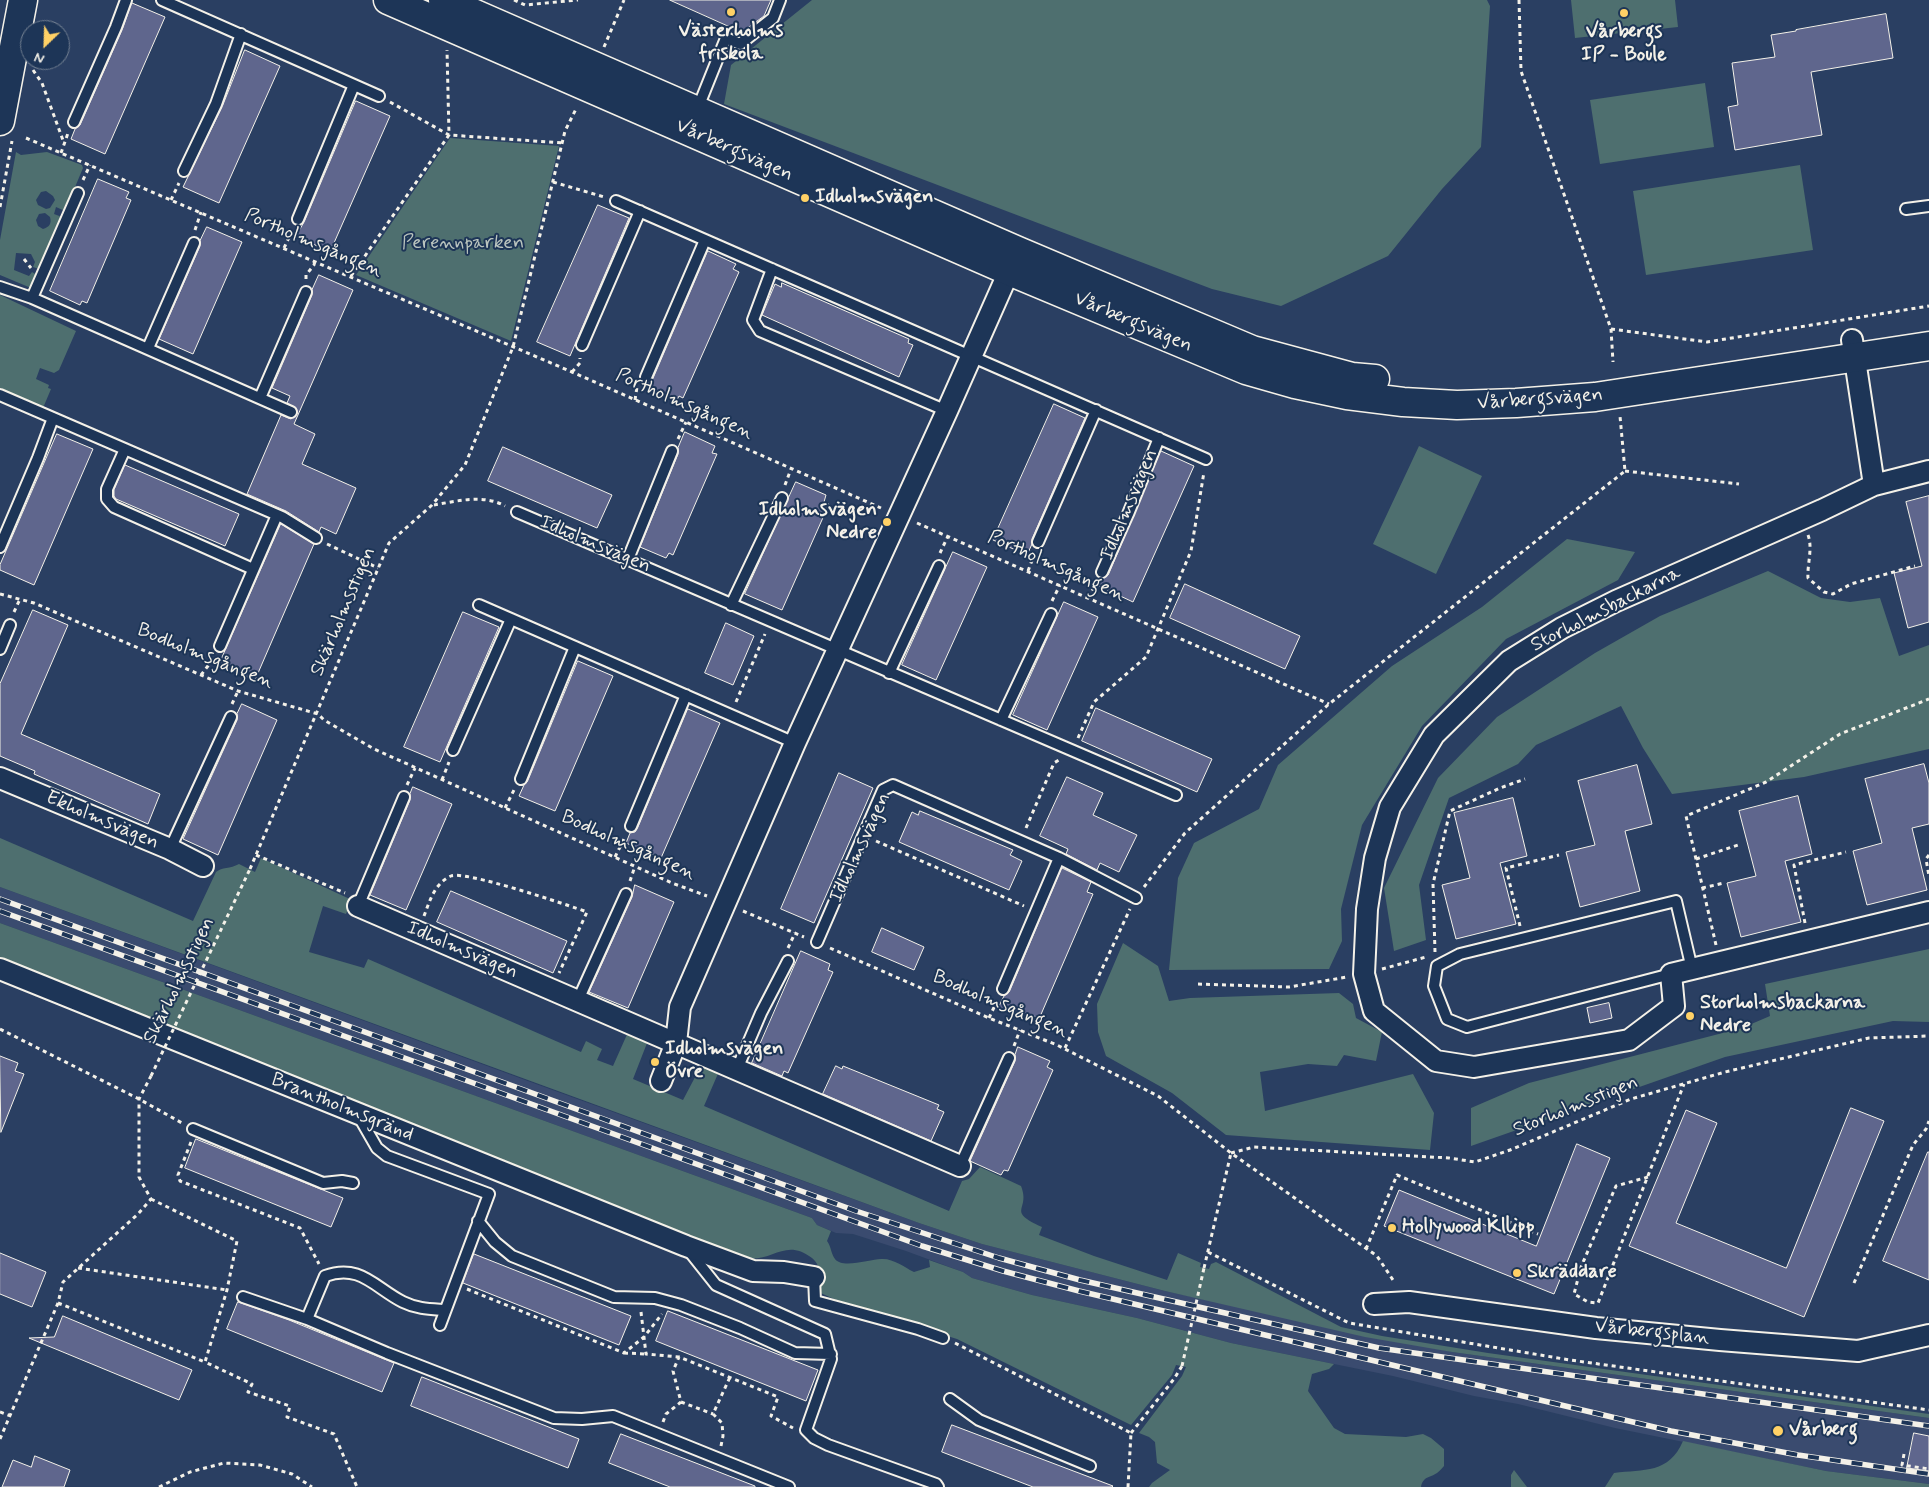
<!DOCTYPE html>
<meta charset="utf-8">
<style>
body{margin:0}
#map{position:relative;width:1929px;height:1487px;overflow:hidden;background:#2a3f62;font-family:Mynerve,sans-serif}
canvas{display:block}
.north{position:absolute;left:20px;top:20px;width:50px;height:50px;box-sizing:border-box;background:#1d3557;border:1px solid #738091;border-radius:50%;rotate:204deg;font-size:14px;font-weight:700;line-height:20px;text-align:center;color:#f4f1e8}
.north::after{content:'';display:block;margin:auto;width:18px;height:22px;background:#ffd166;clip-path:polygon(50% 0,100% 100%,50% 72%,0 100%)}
</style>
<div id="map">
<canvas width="1929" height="1487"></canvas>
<div class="north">N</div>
</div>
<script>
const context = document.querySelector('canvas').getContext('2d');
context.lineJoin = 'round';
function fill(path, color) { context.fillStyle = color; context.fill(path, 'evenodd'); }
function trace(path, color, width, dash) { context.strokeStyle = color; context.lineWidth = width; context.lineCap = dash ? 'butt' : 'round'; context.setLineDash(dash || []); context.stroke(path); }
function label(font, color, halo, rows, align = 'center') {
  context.font = font + ' Mynerve,sans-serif'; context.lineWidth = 4; context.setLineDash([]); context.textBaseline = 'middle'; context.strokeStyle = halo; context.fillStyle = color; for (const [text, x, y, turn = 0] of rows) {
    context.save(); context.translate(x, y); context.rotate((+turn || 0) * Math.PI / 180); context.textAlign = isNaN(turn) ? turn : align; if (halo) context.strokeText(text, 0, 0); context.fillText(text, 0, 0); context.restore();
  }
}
fill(new Path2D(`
 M0,887L536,1084L919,1223L982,1244L1165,1291L1452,1352L1929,1418V1436L1914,1434L1907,1468L1929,1471V1484L1826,1471L1615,1428L1518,1404L1474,1396L1393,1376L1231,1343L1137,1318L1032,1295L972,1278L963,1272L906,1251L853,1234L836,1233L817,1225L812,1218L0,923Z`), '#3a4b6f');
fill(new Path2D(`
 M812,0H1487L1490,6L1481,147L1442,189L1388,256L1281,306L1212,289L724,104L731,65Z
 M1571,0H1675L1678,27L1575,38Z
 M1705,83L1714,147L1600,164L1590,100Z
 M450,138L559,146L511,341L356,275Z
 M16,152L21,155L47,152L82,165L83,168L65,211L56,207L54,214L62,217L39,269L33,267L35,262L31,254L16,253L14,270L29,276L32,272L37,275L31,288L0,275V240ZM46,191L53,196L55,200L50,208L46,209L38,205L36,200L41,192ZM45,213L50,217C52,224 49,227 43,229L38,226L36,220L39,214Z
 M1800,165L1813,250L1646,275L1633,191Z
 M0,295L76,331L59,370L54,373L40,368L36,379L49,385L48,388L51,389L43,408L0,388Z
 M1419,446L1482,476L1436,574L1373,544Z
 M1567,539L1635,552L1618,580L1506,639L1422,726L1362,825L1341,909L1342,941L1329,969L1169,970L1178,878L1194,843L1259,809L1278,765L1392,666L1482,607Z
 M1768,571L1821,598L1850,602L1880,598L1899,656L1929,645V749L1804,777L1672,794L1643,748L1621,706L1536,745L1518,764L1449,798L1419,885L1426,940L1394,951L1384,888L1438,778L1497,717L1595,653L1660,616Z
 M0,838L193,921L216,872C222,867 230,869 239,864L255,872L261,858L352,900L346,914L323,906L309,952L364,968L368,959L581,1052L586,1041L602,1049L597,1060L613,1066L629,1030L649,1038L633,1079L683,1100L703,1062L720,1069L704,1106L949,1211L962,1181L969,1179L980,1167L1021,1186C1031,1211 1005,1210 1042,1227L1039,1235L1094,1256L1167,1280L1178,1253L1201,1263L1200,1267L1209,1269L1211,1264L1216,1262L1341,1327L1382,1336L1488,1353L1929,1414V1418L1452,1352L1365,1337L1165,1291L982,1244L919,1223L0,887Z
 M0,923L812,1218L817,1225L831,1231L827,1241C831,1246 831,1254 835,1259C842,1269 871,1259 881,1259C893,1258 904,1267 914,1272L930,1267L929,1260L963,1272L972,1278L1032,1295L1137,1318L1231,1343L1334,1364L1329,1369L1312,1374L1308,1391L1334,1428L1345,1434L1406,1437L1423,1434L1431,1438L1444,1449V1466C1442,1468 1440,1471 1437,1473C1430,1478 1423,1476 1421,1487H1149L1152,1483L1170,1470L1157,1463L1155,1442L1149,1437L1139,1433L1182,1376L1186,1367L1176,1365L1172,1375L1131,1425L957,1339L845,1304L814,1290C818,1278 823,1267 812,1258C785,1237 772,1263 745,1258L449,1142L0,958Z
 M1123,943L1158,966L1169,1001L1190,998L1339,993L1353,1004L1356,1018L1382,1032L1376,1061L1344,1055L1337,1066L1308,1064L1260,1072L1265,1111L1413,1074L1434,1113L1430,1150L1226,1135L1172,1093L1106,1056L1098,1032L1097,1004Z
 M1929,949V1022L1893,1021L1725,1057L1471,1146V1108L1529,1083L1742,1028L1770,1016L1765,984Z
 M1683,1441L1826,1471L1929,1484V1487H1605L1614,1473C1644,1469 1669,1474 1683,1441Z
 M1514,1470L1527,1487H1511V1475Z`), '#4e6f6f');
const building = new Path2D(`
 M670,0H771L764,16L742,32Z
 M132,3L165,17L105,154L71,139L75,129L80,125L122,30Z
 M1886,14L1893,58L1811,72L1822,135L1735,150L1728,107L1738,105L1732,63L1775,57L1771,35L1796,31V30Z
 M245,50L280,66L219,203L183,187L222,107Z
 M356,101L390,116L330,252L296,236L304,222Z
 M98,179L129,192L126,198L131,200L87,303L82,301L80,305L50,291Z
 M598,205L629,218L570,356L537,342Z
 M207,227L242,242L193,354L159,339L200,246V241Z
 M708,251L736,264L733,269L739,272L683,398L679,396L676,402L644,387L646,384L652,380Z
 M319,275L353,290L294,424L315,434L302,464L356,488L336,534L321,527L319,532L286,511L247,494L281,415L291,419L297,414L296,408L287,403L290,396L272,388L312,295V290Z
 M782,283L909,339L908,343L913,345L899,377L762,315L775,284L781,287Z
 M1054,404L1085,418L1032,539V544L1027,555L993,540Z
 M685,432L715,446L712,453L717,454L673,555L669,553L666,558L640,547L678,454V448Z
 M57,434L93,449L34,585L0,570V565Z
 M503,447L612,495L597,528L488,481Z
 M1161,451L1194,466L1133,602L1099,586L1102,579L1108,575Z
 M125,465L239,514L225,546L116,499L114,496V490Z
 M796,482L826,495L824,502L829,504L782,610L745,594Z
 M1929,496V622L1908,628L1894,573L1922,566L1906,502Z
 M281,524L314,544L255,680L219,665Z
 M953,552L987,567L936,680L902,665Z
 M1185,584L1300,636L1285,669L1170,618Z
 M1064,602L1098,617L1047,730L1013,715Z
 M33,610L68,625L21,734L160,794L148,824L34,774L35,771L0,756V684Z
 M463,612L499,627L440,762L404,747Z
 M726,623L754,636L733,685L705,673Z
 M578,661L613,676L555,811L519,796L524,785L527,782Z
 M242,704L277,720L218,855L183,839L237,720V714Z
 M1096,708L1212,759L1197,792L1082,741Z
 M688,709L720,723L661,858L626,843L630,833L635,832L637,829Z
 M1924,764L1929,783V824L1912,828L1927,890L1867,905L1853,851L1882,843L1865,779Z
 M1637,765L1652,824L1625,831L1640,891L1580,907L1566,852L1595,845L1578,781Z
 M839,773L873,788L814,923L781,909Z
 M1067,777L1103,793L1093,815L1137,835L1119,872L1100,863L1097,870L1066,854L1068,849L1040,836Z
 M413,787L452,804L406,910L370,895L410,800V794Z
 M1798,796L1812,854L1785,861L1801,922L1741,937L1727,883L1756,876L1739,811Z
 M1513,798L1527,856L1500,863L1516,924L1456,939L1442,885L1470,878L1454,813Z
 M920,811L1013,850L1010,855L1022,861L1009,890L899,842L912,812L918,815Z
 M1062,868L1091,882L1087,892L1093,894L1039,1019L1034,1016L1032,1022L998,1008L1004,996L1009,992Z
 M635,885L674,902L628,1008L589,992L632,897Z
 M451,891L567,941L553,973L437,922Z
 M882,928L924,947L914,970L872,952Z
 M801,951L830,964L828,970L833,972L788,1073L784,1071L782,1076L752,1063Z
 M1609,1003L1612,1018L1590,1023L1587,1008Z
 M1018,1047L1050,1061L1047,1067L1053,1070L1008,1171L1004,1170L1001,1175L970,1161L1015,1061V1055Z
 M0,1056L18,1063L15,1071L24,1074L1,1132Z
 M836,1066L842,1069L843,1066L939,1105L937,1109L944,1112L931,1141L823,1094Z
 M1851,1108L1884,1121L1804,1317L1629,1246L1686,1110L1717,1123L1676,1223L1786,1268Z
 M196,1139L343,1198L331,1227L185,1168Z
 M1577,1144L1610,1158L1554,1294L1384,1226L1399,1190L1536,1246Z
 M1928,1152H1929V1280L1883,1261Z
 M0,1253L46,1272L32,1307L0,1294Z
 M474,1254L631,1316L619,1345L463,1283Z
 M238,1302L289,1320L394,1363L382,1392L227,1329Z
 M668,1311L818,1370L806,1401L656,1341Z
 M63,1316L192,1370L179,1400L29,1338L54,1337Z
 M422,1377L579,1439L568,1468L411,1406Z
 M952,1425L1113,1486L1112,1487H1033L942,1452Z
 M1914,1433L1929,1436V1471L1907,1468Z
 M621,1434L755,1486V1487H670L609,1463Z
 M35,1456L70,1470L64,1487H2L13,1460L31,1467Z`);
fill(building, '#5f668d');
trace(building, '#f4f1e8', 1);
const lane = new Path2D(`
 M162,0L379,96
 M697,110L726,38L740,44L773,18L780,0
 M74,122L116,27L126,0
 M184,171L216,104L241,34
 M616,201L1206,459
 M1906,209L1929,206
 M298,219L354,85
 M772,269L753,320L760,331L947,411
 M0,287L32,298L291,412
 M32,298L78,193
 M582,345L640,211
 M148,348L194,243
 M646,377L705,240
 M0,395L282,517L316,538
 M260,398L306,292
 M125,449L107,489V499L114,507L253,569
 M517,512L1176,795
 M1038,542L1096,410
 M0,547L38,458L53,418
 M628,559L672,451
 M1102,572L1128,514L1159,438
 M479,605L795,743
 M731,605L782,498
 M220,646L277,515
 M0,649L10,625
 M889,673L939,566
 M1001,720L1051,614
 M453,750L511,619
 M521,779L575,647
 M631,826L686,695
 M170,849L231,717
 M358,906L404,797
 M817,942L883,790L893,785L1059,858L1136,898
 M1671,974L1467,1027L1447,1019L1434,986L1437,966L1460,954L1676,901L1692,969
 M1003,989L1059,858
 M578,1000L626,894
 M737,1069L761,1013L788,961
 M358,1115L377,1148L387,1156L489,1194L440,1325
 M193,1129L323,1183L342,1181L353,1183
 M960,1166L1009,1058
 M478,1221L495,1242L512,1256L614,1297L655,1298L681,1305L740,1328L795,1353L831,1354
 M689,1251L716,1285L825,1334L831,1359L806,1430L814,1438L828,1445L936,1484L938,1487
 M814,1277L815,1301L918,1329L943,1338
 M243,1297L307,1319L387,1353L554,1418L582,1419L613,1416L789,1487
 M307,1319L325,1276C360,1263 375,1288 403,1302C417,1309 431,1309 445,1310
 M950,1399L979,1420L1090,1466`);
const street = new Path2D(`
 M1852,340L1874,485
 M1929,471L1874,485L1822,510L1616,601L1562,628L1509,661L1434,735L1390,807L1375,858L1367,909L1364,974L1374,1011L1436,1061L1474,1067L1629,1040L1674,1006L1671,974L1929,912
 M0,778L170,849L203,866
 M358,906L960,1166
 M0,969L686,1246L753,1271L784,1272L814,1277
 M661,1081L676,1043L680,1007L795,743L947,411L1014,260
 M1374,1304L1409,1302L1596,1328L1720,1340L1858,1351L1929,1335`);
const secondary = new Path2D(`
 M388,0L1009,271L1246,370L1295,384L1347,395L1403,402L1457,405L1516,403L1595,397L1929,346
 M443,0L1018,251L1252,350L1352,377L1375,379
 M0,121L23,0`);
trace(lane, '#f4f1e8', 14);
trace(street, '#f4f1e8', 24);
trace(secondary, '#f4f1e8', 31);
trace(new Path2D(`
 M514,0L525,5L578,0
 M1519,0L1521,71L1611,329L1613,362
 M604,47L624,0
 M33,70L42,83L64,143
 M390,102L449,135L563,143
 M26,138L572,372L881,508
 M61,153L68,133
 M83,180L90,165
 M553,182L604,197
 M171,200L179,183
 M0,207L12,141
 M195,230L201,212
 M284,248L292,231
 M24,259L31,268
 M351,276L449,135L447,50
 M306,279V275L314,265L315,261
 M1611,329L1707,342L1929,306
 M572,372L580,363V358
 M635,400L637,387
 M678,439L686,422
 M1625,471L1739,484
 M785,485L791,469
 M434,505C457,501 484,494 505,506
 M917,523L1329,704
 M1808,535C1813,548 1807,565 1808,578L1824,592L1833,594L1851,584L1915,566
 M327,544L378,568
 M940,553L948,536
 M1028,571L1034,555
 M0,594L34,603L238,691L318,714L324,720L374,749L672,883L707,896
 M1089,598L1095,584
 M1052,601L1060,585
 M14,612L20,599
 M201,675L214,658
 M736,702L765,634
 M232,704L238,691
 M1078,738L1094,702L1146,657L1191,551L1204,472
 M442,780L449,762
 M407,785L415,768
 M505,808L514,790
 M1026,828L1054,763L1059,760
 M876,841L1024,906
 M256,855L345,893
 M1929,855L1926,859L1929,876
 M615,857L625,837
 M1696,859L1741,844
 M250,869L389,543L432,505L465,465L513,347L565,131L576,109
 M630,881L635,866
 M1144,887L1185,833L1329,704L1625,471L1620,416
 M1702,888L1724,883
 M743,911L804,937
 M424,916C430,900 435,883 451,876C464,870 568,905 587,912L559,973
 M1805,923L1794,865L1846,852
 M1520,926L1506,868L1559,855
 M1716,945L1686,816L1766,782L1840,734L1929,699
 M788,948L795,933
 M830,948L989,1018L1057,1045L1158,1096L1231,1153L1377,1256L1395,1283
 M1435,952L1433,884L1450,811L1500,788L1525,779
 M1382,969L1426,957
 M1198,984L1289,987L1347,977
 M989,1018L997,1001
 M0,1029L139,1099L182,1123
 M1014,1046L1020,1030
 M1065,1048L1130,909
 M191,1142L178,1175L180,1181L300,1228L319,1264
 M1231,1153L1254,1147L1449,1158L1475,1162L1510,1150L1631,1099L1725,1072L1869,1038L1929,1036
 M1648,1177L1616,1186L1581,1267L1574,1294L1588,1302L1598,1303L1684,1084
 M151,1199L237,1241L227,1290L205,1362L252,1384L248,1392L290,1406L287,1417L334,1434L357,1487
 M1366,1249L1397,1175L1538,1234
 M1208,1252L1349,1323L1570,1360L1929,1410
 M78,1268L227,1290
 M1204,1268L1231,1153
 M1854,1283L1913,1145L1926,1129L1929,1121
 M467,1289L624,1353L644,1337L662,1314
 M58,1303L205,1362
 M641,1312L646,1354L679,1357L778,1397L771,1416L793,1428
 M955,1343L1131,1433L1128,1487
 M624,1353L646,1354
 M681,1402L713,1414
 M0,1412L11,1416
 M663,1422L666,1414L681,1402L673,1371L679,1357
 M1131,1433L1174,1379L1182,1366
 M0,1439L58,1303L63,1282L138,1214L151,1199L139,1177V1099L151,1076
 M721,1446L723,1436L722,1423L713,1414L730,1377
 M1904,1454L1902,1465L1929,1469
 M159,1487L190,1472L224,1463L260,1465L292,1474L312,1487`), '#f4f1e8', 3, [4, 4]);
trace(lane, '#1d3557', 10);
trace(street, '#1d3557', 20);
trace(secondary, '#1d3557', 28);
const rail = new Path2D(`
 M0,899L856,1211L999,1258L1080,1280L1379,1348L1929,1426
 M0,911L922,1246L1003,1271L1079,1291L1671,1431L1798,1455L1929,1474`);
trace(rail, '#f4f1e8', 5.5);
trace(rail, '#1d3557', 4, [11]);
trace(new Path2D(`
 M151,1076L250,869
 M1182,1366L1204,1268`), '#f4f1e8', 3, [4, 4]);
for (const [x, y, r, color] of [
 [731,12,5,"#ffd166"],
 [1624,13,5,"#ffd166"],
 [805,198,5,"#ffd166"],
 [887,522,5,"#ffd166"],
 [1690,1016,5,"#ffd166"],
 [655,1062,5,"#ffd166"],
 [1392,1228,5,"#ffd166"],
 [1517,1273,5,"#ffd166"],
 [1778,1431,6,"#ffd166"]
]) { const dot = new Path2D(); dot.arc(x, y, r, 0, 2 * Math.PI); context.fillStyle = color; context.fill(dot); trace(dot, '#1d3557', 2); }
label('bold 20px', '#f4f1e8', '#1d3557', [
 ["Västerholms",731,32,"center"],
 ["friskola",731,55,"center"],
 ["Vårbergs",1624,33,"center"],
 ["IP - Boule",1624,56,"center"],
 ["Idholmsvägen",815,198],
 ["Idholmsvägen",877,511,"right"],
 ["Nedre",877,534,"right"],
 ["Storholmsbackarna",1700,1004],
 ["Nedre",1700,1027],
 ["Idholmsvägen",665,1050],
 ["Övre",665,1073],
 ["Hollywood Kllipp",1402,1228],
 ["Skräddare",1527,1273],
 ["Vårberg",1789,1431]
], 'left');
label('20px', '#f4f1e8', '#1d3557', [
 ["Vårbergsvägen",734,151,24],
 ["Portholmsgången",313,244,23],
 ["Vårbergsvägen",1133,323,23],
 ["Vårbergsvägen",1540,400,-4],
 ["Portholmsgången",684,405,24],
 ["Idholmsvägen",1130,505,-67],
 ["Idholmsvägen",595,545,23],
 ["Portholmsgången",1056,567,24],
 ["Storholmsbackarna",1606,610,-27],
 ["Skärholmsstigen",344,612,-67],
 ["Bodholmsgången",205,657,22],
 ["Ekholmsvägen",102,821,23],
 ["Bodholmsgången",628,846,24],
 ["Idholmsvägen",861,848,-65],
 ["Idholmsvägen",462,951,23],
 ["Skärholmsstigen",180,981,-64],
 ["Bodholmsgången",1000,1005,23],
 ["Storholmsstigen",1576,1107,-22],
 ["Brantholmsgränd",342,1108,22],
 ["Vårbergsplan",1652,1333,6]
]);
label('20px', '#bac4be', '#1d3557', [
 ["Perennparken",463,244]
]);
</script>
